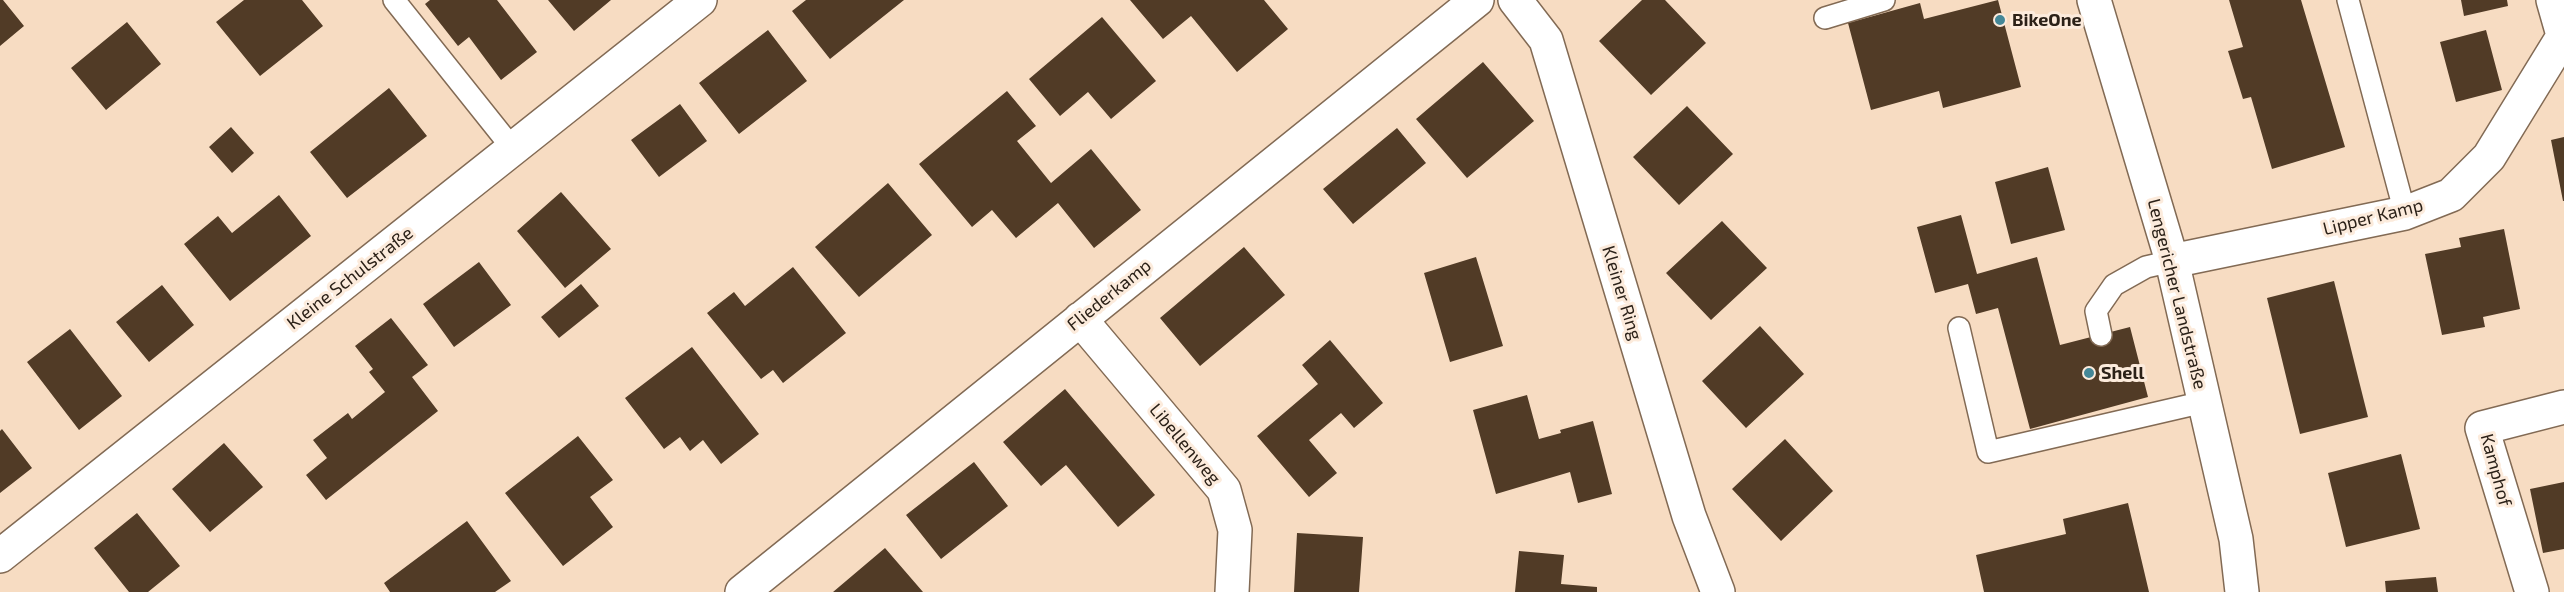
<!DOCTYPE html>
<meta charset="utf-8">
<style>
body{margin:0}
canvas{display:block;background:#f7dcc2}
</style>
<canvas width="2564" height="592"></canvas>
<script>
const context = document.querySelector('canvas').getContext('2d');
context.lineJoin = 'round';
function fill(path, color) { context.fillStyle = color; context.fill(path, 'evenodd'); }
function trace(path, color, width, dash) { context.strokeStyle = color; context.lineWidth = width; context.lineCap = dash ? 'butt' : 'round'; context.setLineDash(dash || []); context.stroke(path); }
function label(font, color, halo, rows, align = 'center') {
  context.font = font + ' "Exo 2",sans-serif'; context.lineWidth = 6; context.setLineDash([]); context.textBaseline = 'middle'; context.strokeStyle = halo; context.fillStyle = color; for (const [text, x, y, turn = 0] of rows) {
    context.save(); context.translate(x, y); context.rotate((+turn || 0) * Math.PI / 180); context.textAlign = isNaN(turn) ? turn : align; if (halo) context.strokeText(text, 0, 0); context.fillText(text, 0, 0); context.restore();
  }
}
fill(new Path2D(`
 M0,0H3L24,26L0,46Z
 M244,0H302L323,26L260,76L216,22Z
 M430,0H497L537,52L501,80L469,37L458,46L425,4Z
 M548,0H611L574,31Z
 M806,0H904L830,59L792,11Z
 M1130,0H1264L1288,29L1237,72L1191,16L1163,39Z
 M1642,0H1665L1706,43L1651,95L1599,41Z
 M1998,0L2021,87L1943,108L1939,91L1871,110L1848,23L1920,3L1924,19Z
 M2229,0H2301L2345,147L2272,169L2251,97L2243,99L2228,51L2243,47Z
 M2461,0H2507L2508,6L2464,16Z
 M1102,17L1156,81L1111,119L1088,92L1060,116L1029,79Z
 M127,22L161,64L106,110L71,68Z
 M768,30L807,81L739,134L699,83Z
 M2486,30L2502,90L2456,102L2440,42Z
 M1483,62L1534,121L1467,178L1416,119Z
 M389,88L427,136L347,198L310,152Z
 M1007,91L1036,126L1017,141L1051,183L1091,149L1141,210L1094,248L1058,203L1016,238L992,210L972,227L919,164Z
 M680,104L707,141L659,177L631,140Z
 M1687,106L1733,154L1679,205L1633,157Z
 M231,127L254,153L232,173L209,147Z
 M1397,128L1426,163L1353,224L1323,189Z
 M2564,137V201H2563L2551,140Z
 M2048,167L2065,230L2011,244L1995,182Z
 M888,183L932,235L859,297L815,247Z
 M561,192L611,249L565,288L517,231Z
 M279,195L311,236L230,301L184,244L218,216L232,233Z
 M1961,215L1977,274L2037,257L2060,345L2130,327L2148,397L2030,429L1998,308L1976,314L1968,284L1935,293L1917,227Z
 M1722,221L1767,268L1711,320L1666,273Z
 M2504,229L2520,309L2483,317L2485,327L2442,335L2425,254L2461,247L2459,238Z
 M1244,247L1285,295L1200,366L1160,318Z
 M1476,257L1503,346L1450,362L1424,273Z
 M479,262L511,305L454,347L423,304Z
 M793,267L846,333L783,383L773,370L761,379L707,313L734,292L745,306Z
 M2334,281L2368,417L2300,434L2267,298Z
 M581,284L599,306L559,338L541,317Z
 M162,285L194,325L149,362L116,322Z
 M391,318L428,365L412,377L438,411L326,500L306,475L327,458L313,440L348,413L352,419L385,392L369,372L373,369L355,346Z
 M1760,326L1804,374L1746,428L1702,381Z
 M70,329L122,396L79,430L27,362Z
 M1330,340L1383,403L1354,428L1341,413L1309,440L1337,473L1309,497L1257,436L1318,384L1302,365Z
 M692,347L759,434L721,464L703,440L690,451L680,437L664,449L625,398Z
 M1065,389L1155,495L1118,527L1066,465L1041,486L1003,442Z
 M1527,395L1539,439L1561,433L1560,430L1593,421L1612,494L1578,503L1570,472L1496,494L1473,410Z
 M2,429L32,468L0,493V431Z
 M578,436L613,480L590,497L613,527L563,566L505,493Z
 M1785,439L1833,491L1781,541L1732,489Z
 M224,443L263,487L210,532L172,489Z
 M2401,454L2420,529L2346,547L2328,473Z
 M974,462L1008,506L941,559L906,515Z
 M2564,482V549L2543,553L2530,489Z
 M2128,503L2149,592H1984L1976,555L2066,534L2063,519Z
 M137,513L180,566L148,592H129L94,548Z
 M467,521L511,581L495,592H390L384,583Z
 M1297,533L1363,537L1359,592H1294Z
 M885,548L923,592H833Z
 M1519,551L1564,555L1561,584L1597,587V592H1515Z
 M2436,577L2438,592H2386L2385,581Z`), '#513b26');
const lane = new Path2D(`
 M394,0L513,149
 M2348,0L2405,213
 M1825,18L1884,0
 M1959,328L1988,452L2204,402
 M2101,335L2096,311L2114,285L2146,267L2172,261`);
const street = new Path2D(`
 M1515,0L1546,40L1689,516L1718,592
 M2553,0L2563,35
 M2172,261L2405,213L2451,195L2489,157L2564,35
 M1080,319L1224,490L1235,530L1232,592
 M0,556L700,0
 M742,592L1477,0
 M2532,592L2482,428L2564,407`);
const secondary = new Path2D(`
 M2094,0L2172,261L2236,539L2242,592`);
trace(lane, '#826a54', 24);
trace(street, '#826a54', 36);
trace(secondary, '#826a54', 36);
trace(lane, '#fff', 21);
trace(street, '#fff', 33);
trace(secondary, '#fff', 33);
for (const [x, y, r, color] of [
 [2000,20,6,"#448797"],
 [2089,373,6,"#448797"]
]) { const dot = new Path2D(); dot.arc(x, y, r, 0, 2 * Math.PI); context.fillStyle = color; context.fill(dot); trace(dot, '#fcebdc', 2); }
label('bold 18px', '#2b2118', '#fcebdc', [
 ["BikeOne",2012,20],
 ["Shell",2101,373]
], 'left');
label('18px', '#2b2118', '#fcebdc', [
 ["Lipper Kamp",2373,217,-14],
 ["Kleine Schulstraße",350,278,-38],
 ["Kleiner Ring",1622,293,73],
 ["Lengericher Landstraße",2177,294,76],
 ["Fliederkamp",1109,295,-39],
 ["Libellenweg",1185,444,50],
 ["Kamphof",2496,470,75]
]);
</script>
